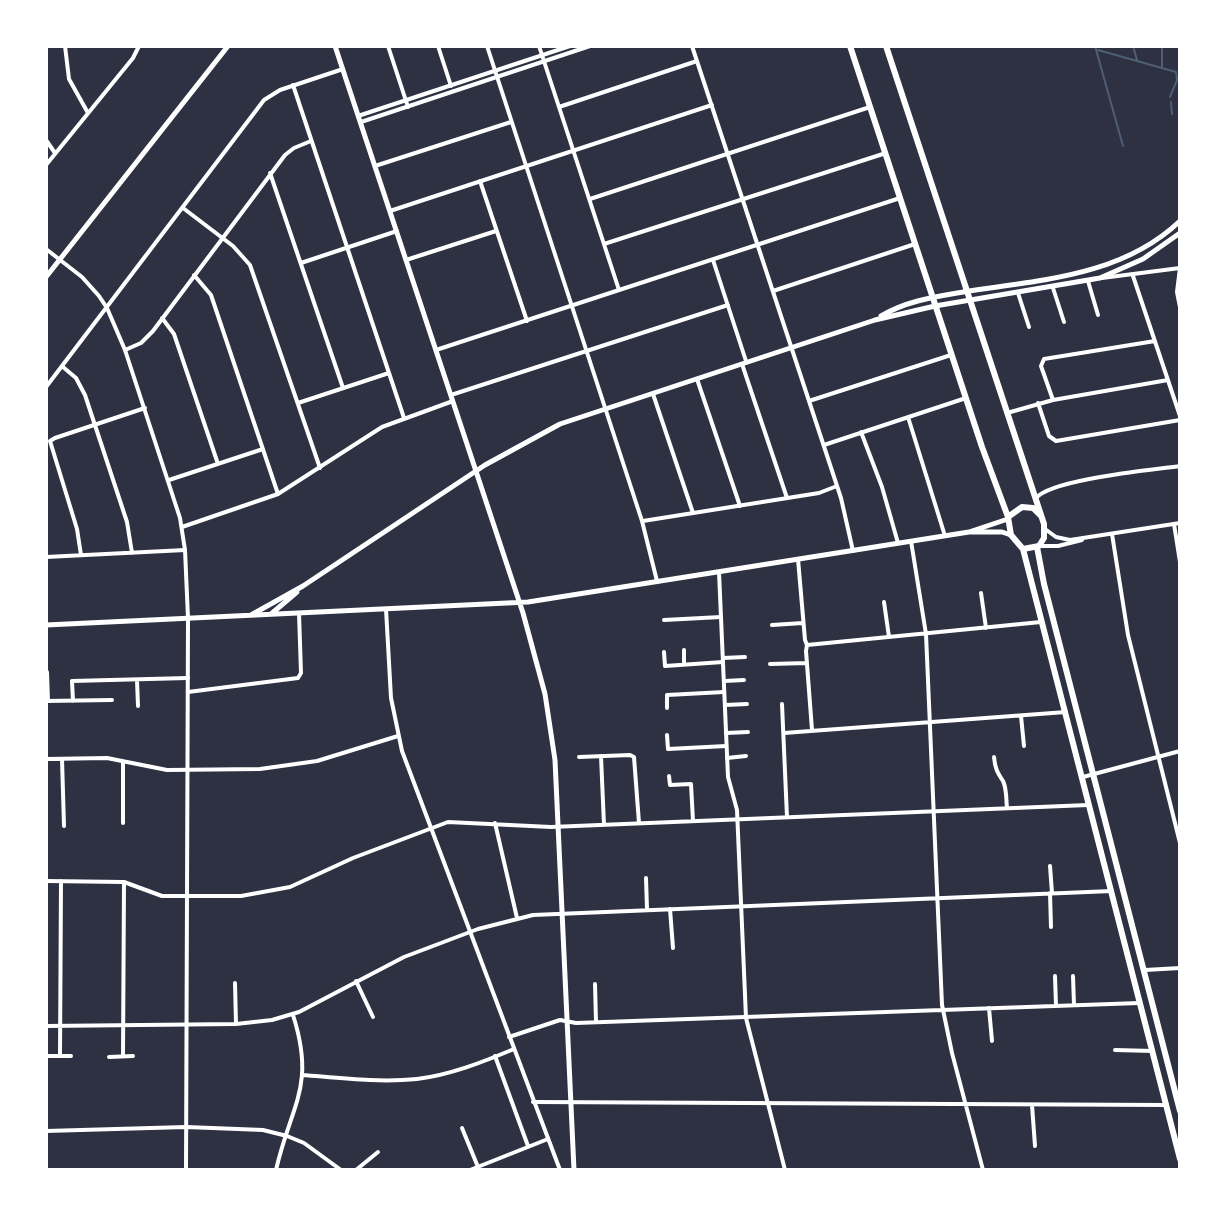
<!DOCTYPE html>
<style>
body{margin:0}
#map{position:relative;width:1226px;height:1216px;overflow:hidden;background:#2d3142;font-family:"Noto Sans",sans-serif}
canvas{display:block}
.frame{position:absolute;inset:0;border:48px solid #fff;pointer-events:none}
</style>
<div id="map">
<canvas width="1226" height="1216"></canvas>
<div class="frame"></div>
</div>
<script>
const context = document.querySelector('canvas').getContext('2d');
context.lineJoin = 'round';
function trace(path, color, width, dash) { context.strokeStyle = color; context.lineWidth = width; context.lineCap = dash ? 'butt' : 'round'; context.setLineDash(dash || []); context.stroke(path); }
trace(new Path2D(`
 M1095,46L1123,146
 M1133,46L1137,60
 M1162,46V68
 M1098,50L1176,72L1177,80
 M1170,97L1180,73
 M1171,102L1172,114`), '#4f5d75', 2);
trace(new Path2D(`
 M65,46L69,79L88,113
 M388,46L408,107
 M438,46L451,86
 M487,46L642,521L657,581
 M539,46L619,290
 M692,46L841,498L853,551
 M293,85L404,418
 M559,107L697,61
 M358,116L570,46
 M361,122L590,46
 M46,140L55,153
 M46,165L133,58L139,46
 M375,166L511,122
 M270,173L343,388
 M480,181L527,321
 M590,199L870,107
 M183,208L233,246L250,265L320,468
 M390,211L712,105
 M604,244L886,153
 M406,260L496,231
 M713,260L746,361
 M301,263L397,231
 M1180,268L1177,292L1180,307
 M194,275L211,295L278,494
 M1133,276L1180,416
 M1088,281L1098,315
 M1053,288L1064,322
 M773,291L915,244
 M1018,293L1029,327
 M162,318L174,334L218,464
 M125,350L141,343L153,331L285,155L294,148L311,141
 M436,350L900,198
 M742,364L787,498
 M63,367L76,378L85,395L127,522L132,553
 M697,379L740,506
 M46,387L264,100L280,90L343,69
 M653,394L693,513
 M451,395L728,305
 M1053,400L1041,366L1044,359L1155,341
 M809,401L951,355
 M298,403L389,373
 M1038,403L1049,436L1056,441L1180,420
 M1007,413L1053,400L1168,380
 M908,417L945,536
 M861,432L882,487L898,543
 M824,445L966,398
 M169,480L263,449
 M1036,498C1052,479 1152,470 1180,466
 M643,521L819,493L837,486
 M1174,524L1180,562
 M182,527L278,494L382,427L453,401
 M1112,534L1128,635L1180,843
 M911,541L926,634L942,1005L952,1053L983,1170
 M81,555L77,529L50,441L55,438L145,408
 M46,557L185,550
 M798,559L805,640L807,645L806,651L812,730
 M981,593L986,628
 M884,602L889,637
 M664,620L721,617
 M772,625L803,623
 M807,645L1041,622
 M684,650V663
 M664,652L665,666L723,662
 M723,658L745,657
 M770,664L807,663
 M47,672L48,701
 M137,680L138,706
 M724,681L744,680
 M188,692L298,678L301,673L299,613
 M46,701L112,700
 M73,701L72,681L188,678
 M782,704L787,817
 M725,705L747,704
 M667,708V695L724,692
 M1021,716L1024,746
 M726,733L748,732
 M784,733L1066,712
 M667,735L668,749L726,746
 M601,756L604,825
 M579,757L630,755L634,757L639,823
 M994,757C995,768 997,772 1003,781C1007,789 1006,800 1007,808
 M727,758L746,756
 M46,759L107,758L167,770L260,769L317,761L398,736
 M62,759L64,826
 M669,776L670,785L691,784L693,821
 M123,823V761
 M495,823L517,918
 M1050,866L1052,893
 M646,878L647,909
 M46,881L124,882L162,896H241L290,887L353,858L448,822L551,827L1088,805
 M1050,893L1051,927
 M670,909L673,948
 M1055,976L1056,1006
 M1073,976L1074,1005
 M356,981L373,1017
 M235,983L236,1024
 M595,984L596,1022
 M989,1008L992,1041
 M46,1026L236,1024L272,1020L299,1012L404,957L478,929L533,915L1112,891
 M509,1037L560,1020L576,1023L1139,1003
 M1115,1050L1153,1051
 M47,1056H71
 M60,1056L61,881
 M123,1056L124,882
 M495,1056L528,1146
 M109,1057L133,1056
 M303,1075C340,1078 380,1083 417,1079C450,1075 483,1062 514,1049
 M533,1102L1167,1105
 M1032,1105L1035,1146
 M462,1128L478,1167
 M46,1131L186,1127L263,1130L287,1136L304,1143L341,1170
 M276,1170C291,1104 316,1087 293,1015
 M356,1170L378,1152
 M470,1170L548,1139`), '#fff', 4);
trace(new Path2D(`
 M46,249L82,277L99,296L107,308L125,350L180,518L185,550L188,618L186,1170
 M1102,278L1180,268
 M1045,529L1056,537L1070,540L1180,523
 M1040,546H1058L1082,540
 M719,572L728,777L737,810L746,1018L785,1170
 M386,609L391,698L402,751L560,1170
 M1083,777L1180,751
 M1145,970L1180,968`), '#fff', 4);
trace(new Path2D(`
 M335,46L523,613L545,694L555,760L574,1170
 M46,277L228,46
 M881,316C906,301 934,297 963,292C1039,280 1121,277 1180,221
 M970,532H1002L1011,535
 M271,614L297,592
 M251,615L303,586L485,465L560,424L875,320L935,306L1100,278L1143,259L1180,233
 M46,625L528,602L969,532L1008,519`), '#fff', 5);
trace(new Path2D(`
 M850,46L982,447L1008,517
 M886,46L1044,524V538L1039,546L1023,549L1011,535L1008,517L1022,507L1033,508L1041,516
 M1037,547L1044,584L1180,1111
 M1023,549L1180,1159`), '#fff', 6);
</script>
